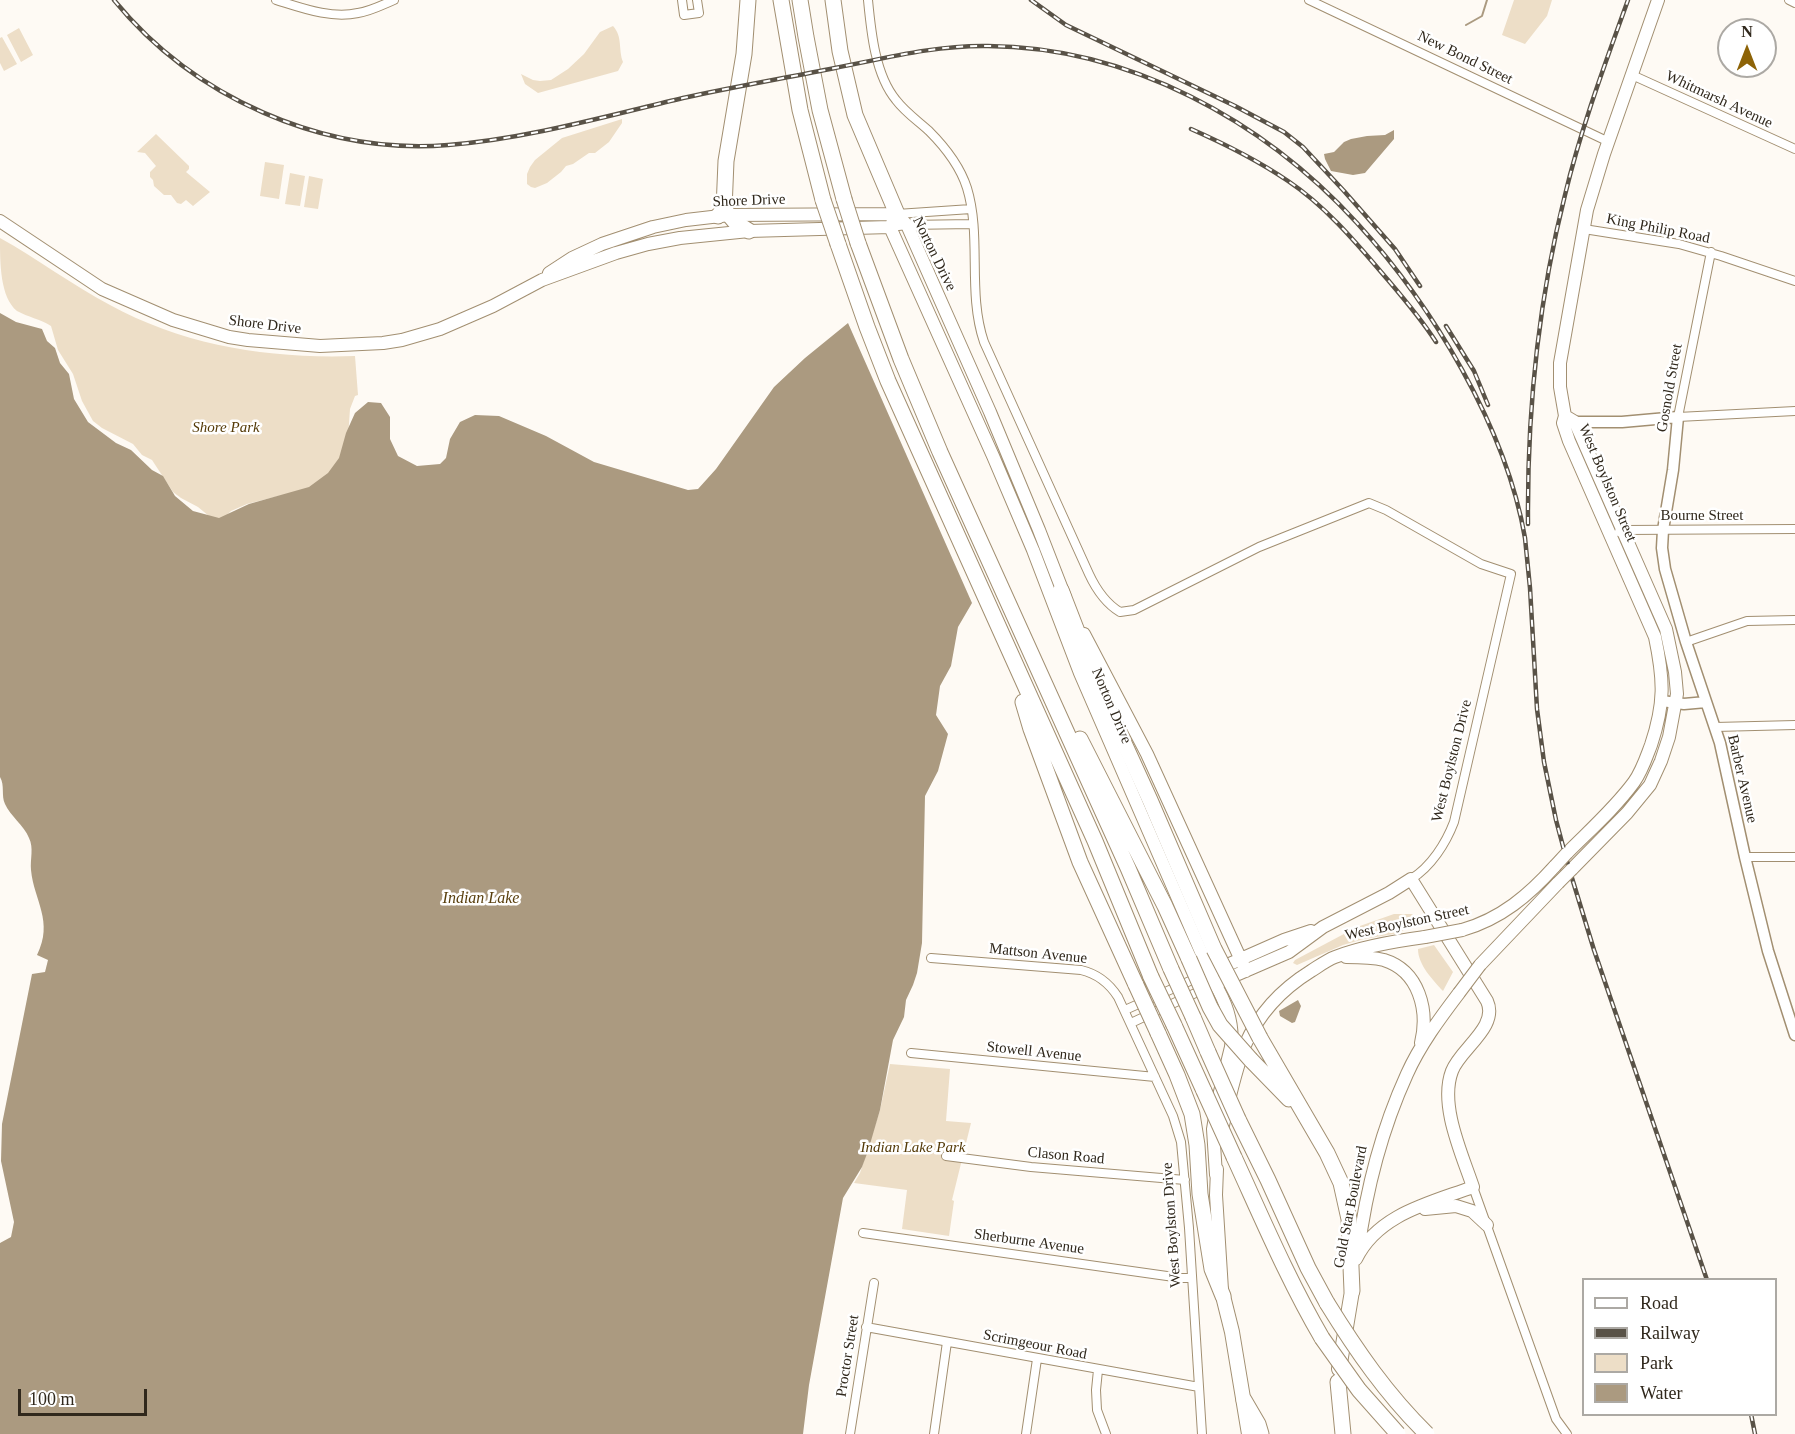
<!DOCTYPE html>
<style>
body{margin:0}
#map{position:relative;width:1795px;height:1434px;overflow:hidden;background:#fefaf4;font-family:"Times New Roman",serif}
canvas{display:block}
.legend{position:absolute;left:1582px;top:1278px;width:195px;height:138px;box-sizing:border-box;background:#fff;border:2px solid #aca9a4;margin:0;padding:8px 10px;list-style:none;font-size:18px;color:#30281c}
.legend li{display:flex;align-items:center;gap:12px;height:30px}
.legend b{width:30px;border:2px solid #aca9a4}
.north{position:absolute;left:1717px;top:18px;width:60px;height:60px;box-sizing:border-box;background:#fff;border:2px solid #aca9a4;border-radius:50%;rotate:0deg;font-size:16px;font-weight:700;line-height:24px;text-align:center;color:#30281c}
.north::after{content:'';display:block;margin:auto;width:21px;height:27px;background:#8d6307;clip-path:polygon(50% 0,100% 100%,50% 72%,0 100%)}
.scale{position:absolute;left:18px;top:1389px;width:129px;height:27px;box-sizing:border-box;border:3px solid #30281c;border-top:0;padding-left:8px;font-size:18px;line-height:21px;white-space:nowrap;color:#30281c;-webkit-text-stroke:4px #fff;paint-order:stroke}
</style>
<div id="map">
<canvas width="1795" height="1434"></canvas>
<ul class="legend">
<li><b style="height:8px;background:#fff"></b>Road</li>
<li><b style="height:8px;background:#595247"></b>Railway</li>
<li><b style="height:16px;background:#eddec7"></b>Park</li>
<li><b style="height:16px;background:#ab9a80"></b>Water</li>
</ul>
<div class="north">N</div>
<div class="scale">100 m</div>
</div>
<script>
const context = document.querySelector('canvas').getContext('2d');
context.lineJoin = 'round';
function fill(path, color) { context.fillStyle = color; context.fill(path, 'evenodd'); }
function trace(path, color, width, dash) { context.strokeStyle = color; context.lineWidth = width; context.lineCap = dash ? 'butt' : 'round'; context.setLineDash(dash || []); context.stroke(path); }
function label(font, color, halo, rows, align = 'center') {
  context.font = font + ' "Times New Roman",serif'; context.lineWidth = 5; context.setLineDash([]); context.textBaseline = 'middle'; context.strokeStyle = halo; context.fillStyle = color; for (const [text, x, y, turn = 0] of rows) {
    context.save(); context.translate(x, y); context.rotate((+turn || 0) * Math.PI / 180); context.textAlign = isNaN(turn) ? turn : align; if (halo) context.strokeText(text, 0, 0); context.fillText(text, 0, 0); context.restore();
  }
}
fill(new Path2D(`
 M1514,0H1552L1547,16L1525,44L1502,35Z
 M613,26C623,37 618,49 623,62L618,71L538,93L525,84L521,74L533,80L540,81L551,80L568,69L584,54L600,32Z
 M19,28L33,55L21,62L7,35Z
 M2,37L17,64L4,71L0,63V38Z
 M622,119V123L609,142L595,153H589L573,164L566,166L561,172L547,183L535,188L531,187L527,184V174L530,167L535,160L562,138Z
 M156,134L189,166V169L186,172L210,192L193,206L186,200L181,204L177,203L171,195H164L154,186L153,180L150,177V172L156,166L145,153L137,152Z
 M265,162L284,165L279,199L260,196Z
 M290,173L305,176L300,206L285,204Z
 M309,176L323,179L318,209L304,207Z
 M0,238C38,259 72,285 110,305C185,346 270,359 355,356L358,395L355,396L350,409L348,438L336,468L311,488L247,504L231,511L223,519L215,521L198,507L181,498L173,492L152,460L142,455L133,444L102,428L93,421L82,401L73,374L58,350L51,326C40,319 28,317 17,311C0,297 0,263 0,238Z
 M1394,914H1412L1418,918L1404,930L1394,934L1364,939L1343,945L1297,965L1293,963L1295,960L1357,927Z
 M1434,945L1453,972L1443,991C1433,980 1418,965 1418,949Z
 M890,1064L950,1069L946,1121L971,1123L952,1200L954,1201L949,1236L902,1229L907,1190L854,1183L860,1173L880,1110Z`), '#eddec7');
fill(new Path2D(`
 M1394,130V139L1365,173L1353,175L1331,171L1325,159L1324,154L1334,152L1344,142L1351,139L1367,136L1385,135Z
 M0,313L16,322L42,329L47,341L55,348L60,363L69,374L74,399L88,422L116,443L131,450L152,470L163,476L175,496L193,511L219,518L249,504L309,487L328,473L339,458L346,433L355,413L368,402L381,403L390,417V439L398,456L417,466L440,464L446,458L450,439L460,422L475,415L499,416L546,436L594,462L688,490L698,489L716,469L774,387L805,358L848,323L972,603L958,627L951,666L940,686L936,715L948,734L938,771L925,796L922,943L917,973L913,985L906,1000L904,1017L893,1040L880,1110L868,1151L862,1167L843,1198L809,1385L803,1434H0V1243L11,1237L14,1222L1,1161L2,1124L32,974L45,972L48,960L37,955C54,921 34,901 31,870C30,859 34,848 29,838C24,825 10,816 5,804C1,796 5,785 0,777Z
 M1298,1000L1301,1006L1295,1022L1292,1023L1280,1016L1279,1011Z`), '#ab9a80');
trace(new Path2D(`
 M1466,25L1482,16L1487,0`), '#ab9a80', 2);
const minor = new Path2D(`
 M276,0C302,8 331,19 358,13C371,11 382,5 394,0
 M682,0L684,15L699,13L697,0
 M868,0C871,31 875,75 896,100C905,112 918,121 929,131C945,147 960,166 967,188C982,237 967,292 984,342L1089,574C1096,589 1105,603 1120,612L1134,610L1259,547L1369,503L1386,510L1481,564L1511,574L1454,822C1446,843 1431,867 1411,879
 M1309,0L1609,142
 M1789,0L1795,3
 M1632,75L1795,149
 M897,214L971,209
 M890,227L907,225L972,224
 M1584,229L1679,244L1721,256L1795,281
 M1711,252L1678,417L1795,411
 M1619,532L1624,530L1795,529
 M1686,642L1747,621L1795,620
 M1715,727L1795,725
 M1745,857H1795
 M931,958L1081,970C1098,974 1109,983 1118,997L1173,1116L1181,1142L1189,1228L1202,1434
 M1125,1010L1210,972
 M1131,1023L1204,989
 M911,1053L1155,1077
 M946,1156L1031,1167L1185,1180
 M1473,1187L1556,1419L1567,1434
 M863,1233L1181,1278H1191
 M866,1327L1199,1387
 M1098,1370L1096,1390L1097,1410L1106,1434
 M850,1434L874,1283
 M934,1434L947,1342
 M1026,1434L1037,1359`);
const tertiary = new Path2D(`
 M1575,422H1622L1678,417L1673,470L1663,530L1662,548L1665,569L1686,642L1720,743L1745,857L1768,951L1795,1035
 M1662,701L1684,704L1706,702`);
const secondary = new Path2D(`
 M897,214L890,227L993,456L1033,550L1080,673L1215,984C1227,1004 1234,1024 1231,1047L1218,1100L1213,1129L1216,1175
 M897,214L907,225L990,412L1039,530L1065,597
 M0,221L102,289L173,320L229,337L248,340L320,346L383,343L402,340L440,329L493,306L542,280L616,253L648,244L680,238L749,231L890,227
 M549,273L572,258L602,244L653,227L686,220L729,215L897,214
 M1565,416L1575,422L1666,629L1675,672L1677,694L1669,737L1661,761L1650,785L1627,813L1572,869
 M1084,634L1147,754L1246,971
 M1567,853C1590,830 1615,808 1634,782C1642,771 1646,758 1651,745C1665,703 1664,680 1655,637L1569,441L1563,423L1565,416L1560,387V363L1587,210L1604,154L1658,0
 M1462,930C1501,919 1529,895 1555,866
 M1346,957C1358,957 1372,957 1384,960C1419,971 1429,1010 1421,1043
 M1480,965L1558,883
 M1216,970L1284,940L1311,931
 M1222,981L1289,952L1323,927L1389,893L1411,879L1487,1001C1499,1027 1460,1049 1452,1071C1439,1105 1462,1154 1473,1187C1430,1203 1378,1214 1356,1259
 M1221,1134C1228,1104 1234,1074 1245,1045C1259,1013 1282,989 1311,971C1319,966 1327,960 1335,957C1364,946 1395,941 1425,937
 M1217,1169L1216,1195L1222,1290
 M1425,1209L1456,1206L1472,1211L1487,1225
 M1358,1252C1366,1190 1381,1131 1407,1074C1420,1045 1440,1018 1459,993`);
const primary = new Path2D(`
 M1223,1296L1232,1332L1249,1434
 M1339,1369L1352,1291`);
const motorway = new Path2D(`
 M781,0L800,110L823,200
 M800,0L806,37L820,110L844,199
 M833,0L840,51L855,115L897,214
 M724,209L735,222L749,231
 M718,216L724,209L726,161L744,54L748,0
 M858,243L901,359L940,452L1128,868L1171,969
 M838,244L867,327L888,381L1095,841L1151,977
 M1061,590L1099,688L1150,800L1214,949
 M1023,702L1031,729L1080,862L1136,985
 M1080,739L1165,906L1189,959
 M1193,1017L1208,1052
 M1174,1025L1204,1091
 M1158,1033L1177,1075L1192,1114L1197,1145L1200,1194L1212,1269L1223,1296
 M1260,1038L1327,1153L1341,1183L1349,1219L1352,1291
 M1251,1060L1289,1099
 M1238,1119L1268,1180L1308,1268L1327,1303
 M1234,1157C1262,1218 1288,1280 1322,1338
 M1338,1382L1343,1434
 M1244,1400L1258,1424L1261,1434`);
trace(minor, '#a28f71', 10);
trace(tertiary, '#a28f71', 13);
trace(secondary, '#a28f71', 14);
trace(primary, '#a28f71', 16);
trace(motorway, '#a28f71', 17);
trace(minor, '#fff', 8);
trace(tertiary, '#fff', 10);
trace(secondary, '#fff', 12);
trace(primary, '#fff', 14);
trace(motorway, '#fff', 15);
const rail = new Path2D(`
 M114,0C193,97 322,155 448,145C526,139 607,116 683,98C733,87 785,78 835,68C886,58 936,45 988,46C1129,47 1263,120 1357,223C1432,305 1506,427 1525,538L1530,588L1537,709L1544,762L1556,820L1568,865L1594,950L1707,1280
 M1031,0L1066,25L1235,106L1284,132L1303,147L1344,191L1395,249L1420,286
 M1191,129C1225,144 1257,160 1288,181C1327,207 1358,245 1388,280C1405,300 1422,320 1436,342
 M1446,326L1474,371L1488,405
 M1528,524C1527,413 1538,302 1565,195C1581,128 1605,64 1628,0
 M1751,1414L1755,1434`);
trace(rail, '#595247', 4.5);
trace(rail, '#fff', 2, [7]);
const secondaryBridge = new Path2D(`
 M1555,866L1567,853
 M1558,883L1572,869
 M1425,937L1462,930
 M1459,993L1480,965`);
const motorwayBridge = new Path2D(`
 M844,199L858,243
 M823,200L838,244
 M1214,949L1260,1038
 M1189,959L1210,1007L1220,1025L1251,1060
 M1171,969L1193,1017
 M1151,977L1174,1025
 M1136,985L1158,1033
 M1208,1052L1238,1119
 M1204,1091L1234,1157
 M1327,1303C1356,1350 1387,1395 1427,1434
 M1322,1338L1359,1390L1398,1434`);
trace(secondaryBridge, '#a28f71', 14, []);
trace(motorwayBridge, '#a28f71', 17, []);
trace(secondaryBridge, '#fff', 12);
trace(motorwayBridge, '#fff', 15);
label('15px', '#30281c', '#fff', [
 ["New Bond Street",1465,58,26],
 ["Whitmarsh Avenue",1719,100,25],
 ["Shore Drive",749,201,-2],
 ["King Philip Road",1658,229,11],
 ["Norton Drive",934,254,64],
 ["Shore Drive",265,325,7],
 ["Gosnold Street",1670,388,-80],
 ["West Boylston Street",1607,483,67],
 ["Bourne Street",1702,516],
 ["Norton Drive",1111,706,67],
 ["West Boylston Drive",1452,761,-76],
 ["Barber Avenue",1742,779,77],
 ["West Boylston Street",1407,923,-12],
 ["Mattson Avenue",1038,954,6],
 ["Stowell Avenue",1034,1052,6],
 ["Clason Road",1066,1156,5],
 ["Gold Star Boulevard",1351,1207,-79],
 ["West Boylston Drive",1172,1225,-94],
 ["Sherburne Avenue",1029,1242,8],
 ["Scrimgeour Road",1035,1345,11],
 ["Proctor Street",848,1356,-81]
]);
label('italic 15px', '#543a07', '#fff', [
 ["Shore Park",226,428],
 ["Indian Lake Park",913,1148]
]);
label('italic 16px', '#583e0c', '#fff', [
 ["Indian Lake",481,899]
]);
</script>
